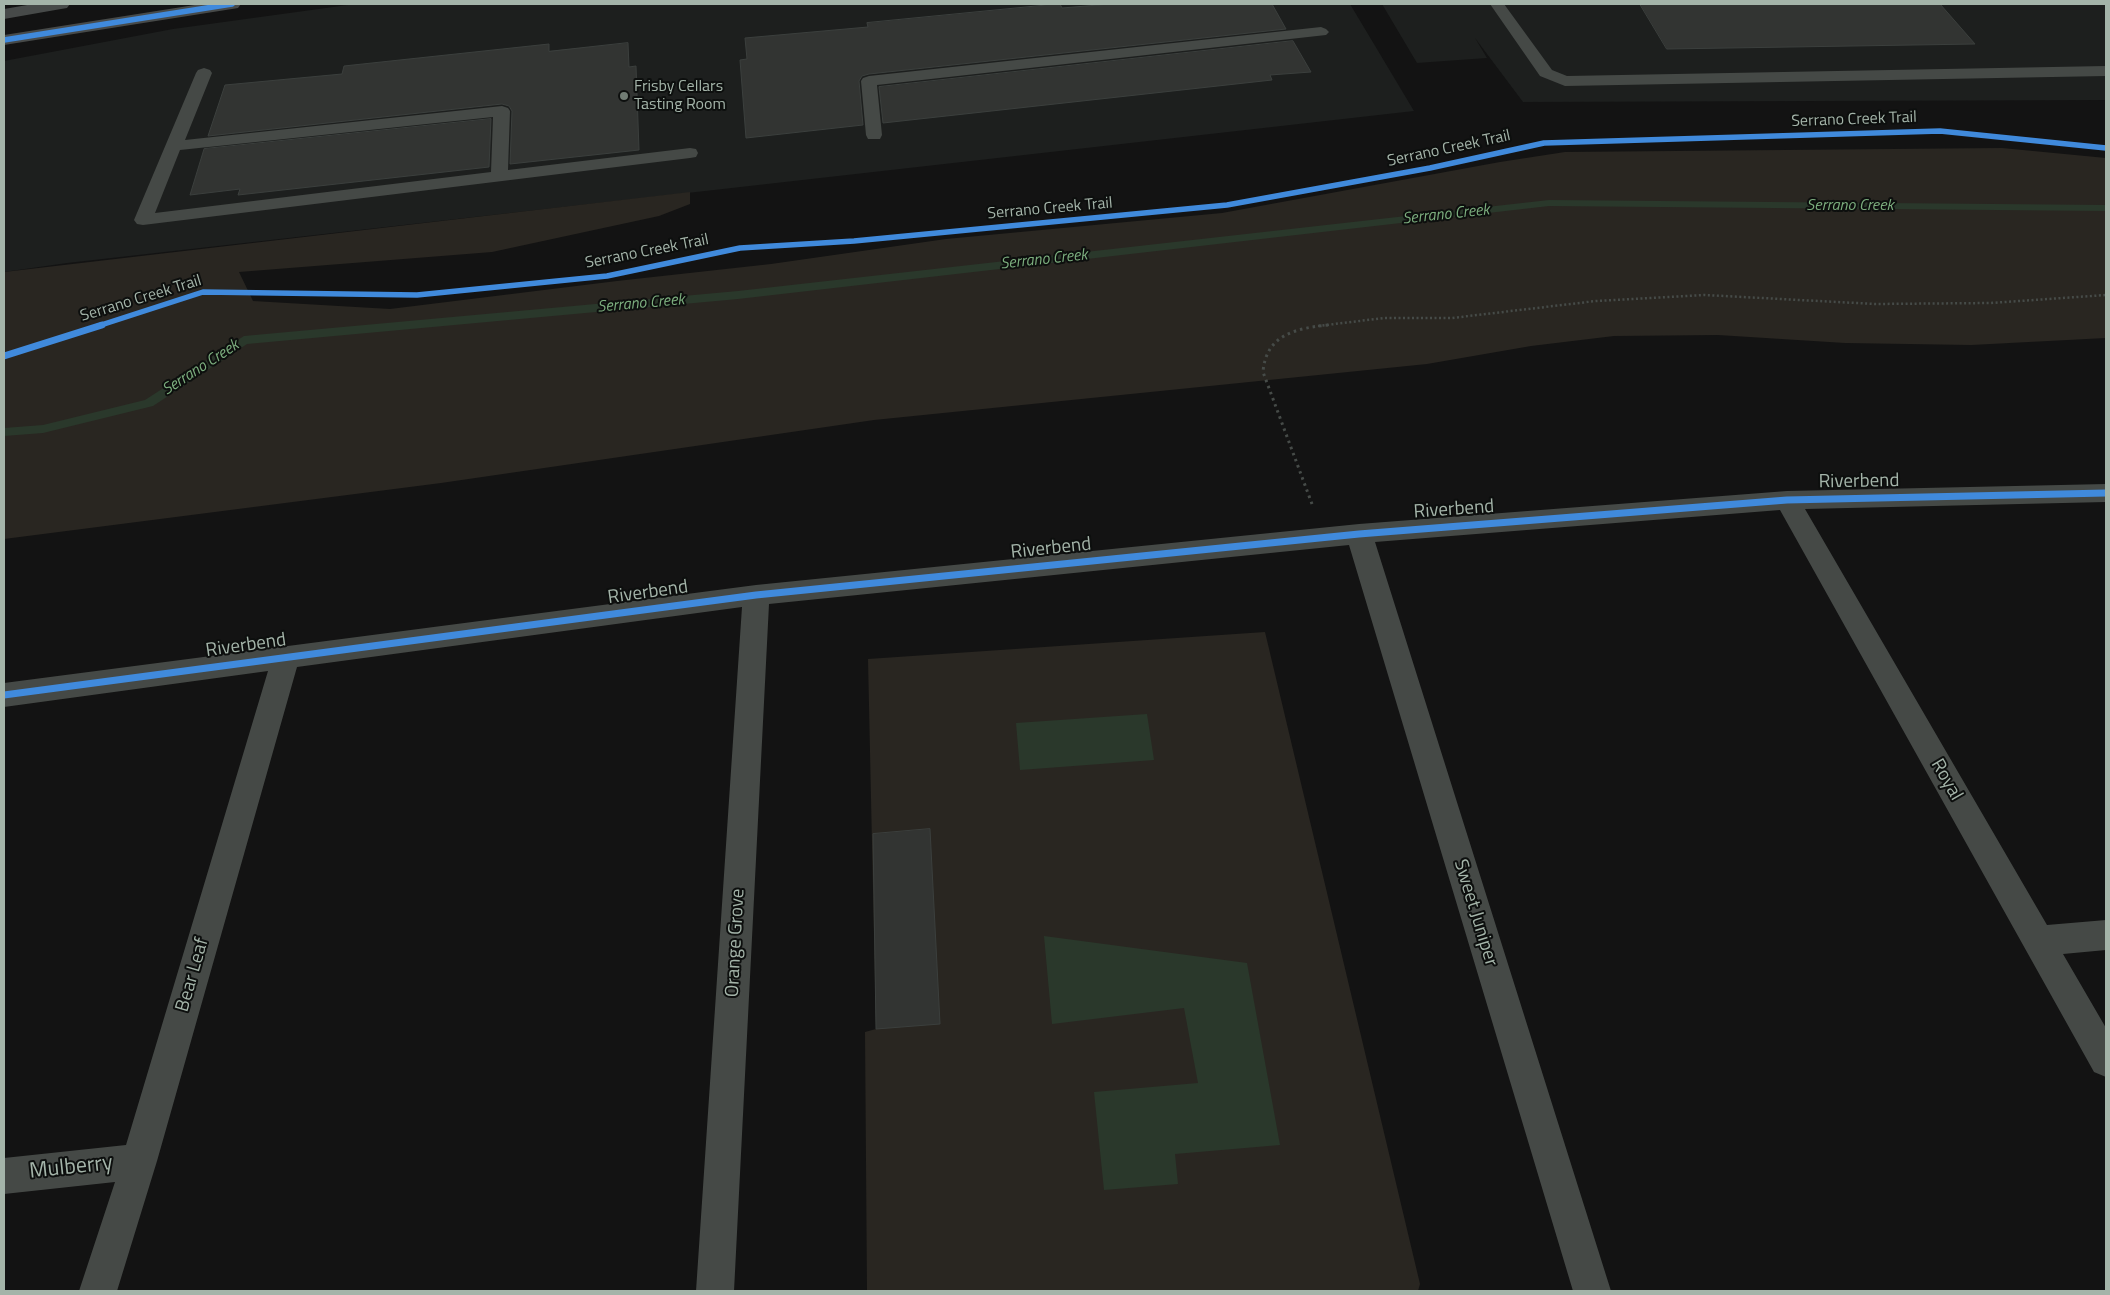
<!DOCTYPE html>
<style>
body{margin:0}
#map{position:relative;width:2110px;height:1295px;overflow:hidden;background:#131313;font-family:"Titillium Web",sans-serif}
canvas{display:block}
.frame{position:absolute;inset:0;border:5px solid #a4b4a9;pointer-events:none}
</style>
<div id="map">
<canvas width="2110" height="1295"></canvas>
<div class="frame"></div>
</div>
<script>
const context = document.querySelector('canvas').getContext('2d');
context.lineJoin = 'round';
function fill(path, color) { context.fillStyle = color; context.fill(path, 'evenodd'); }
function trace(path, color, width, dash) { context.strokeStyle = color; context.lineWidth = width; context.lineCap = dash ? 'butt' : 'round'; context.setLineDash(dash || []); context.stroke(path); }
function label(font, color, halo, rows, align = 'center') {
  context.font = font + ' "Titillium Web",sans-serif'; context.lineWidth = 4; context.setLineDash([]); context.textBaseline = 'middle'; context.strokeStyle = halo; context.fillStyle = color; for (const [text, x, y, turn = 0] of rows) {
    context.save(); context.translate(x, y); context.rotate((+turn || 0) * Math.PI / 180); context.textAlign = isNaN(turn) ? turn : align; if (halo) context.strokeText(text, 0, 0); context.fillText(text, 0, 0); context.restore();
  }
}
fill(new Path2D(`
 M355,4H1350L1414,111L67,263L4,272V61L173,29Z
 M1382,4H2106V100L1523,102L1475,38L1487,58L1417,63Z`), '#1d1f1e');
fill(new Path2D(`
 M2002,148L2106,158V338L1971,345L1845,343L1718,335L1614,336L1531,346L1427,364L874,420L441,483L4,539V272L690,192V204L659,216L492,252L239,272L253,301L390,309L617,281L771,264L946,239L1222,213L1500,162L1565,152Z
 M1265,632L1420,1284L1418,1291H867L865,1032L876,1029L868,659Z`), '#292621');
fill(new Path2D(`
 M1147,714L1154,760L1020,770L1016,723Z
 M1044,936L1247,963L1280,1145L1175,1154L1178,1184L1104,1190L1094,1092L1198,1083L1184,1008L1052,1024Z`), '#2a382b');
fill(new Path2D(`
 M1549,200L2106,205V211L1549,206L738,299L247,344L153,406L43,433L4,436V428L43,425L145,400L244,336L738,291Z`), '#2a382b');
const building = new Path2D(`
 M1060,4L1062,8L1110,4H1272L1286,29L869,74L862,76L859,81L863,125L746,138L740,60L747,59L745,38L868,27L867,23Z
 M1640,4H1940L1975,44L1667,49Z
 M1293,41L1311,72L1270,75L1272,80L883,123L879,87Z
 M628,43L629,67L636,66L639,150L510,164L512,111L509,106L502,104L208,136L225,85L342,74L344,66L549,44V51Z
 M491,119L489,167L238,195L240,189L190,195L204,149Z
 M930,829L940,1024L876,1029L873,834Z`);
fill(building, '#323432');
trace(building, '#3b3f3d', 1);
trace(new Path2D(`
 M1318,326L1384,318H1452L1596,301L1705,295L1875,304L1991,303L2106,295`), '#464b48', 2.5, [2, 2.5]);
trace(new Path2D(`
 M1312,504L1263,372C1266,334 1297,328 1329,325`), '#464b48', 3, [2.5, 4]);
fill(new Path2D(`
 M1490,4H1504L1552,70L1567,76L2106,66V76L1565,86L1540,76Z
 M1321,27L1326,29L1329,32L1326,35L877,85L882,135L880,139H868L866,135L861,81L863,78L869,76Z
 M204,68L210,70L212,73L185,140L502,106L508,108L510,111L508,170L690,148L696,149L698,153L696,157L690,158L143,225L137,224L134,220L196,73L198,70ZM493,117L491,172L155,213L180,150Z`), '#454946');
fill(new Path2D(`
 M2106,484V502L1805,509L2047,925L2106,920V950L2063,954L2106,1028V1077L2094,1072L1780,510L1375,542L1611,1291H1573L1349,545L769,604L734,1291H696L742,607L297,667L157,1161L117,1291H79L115,1182L4,1194V1158L126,1145L268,671L4,707V683L756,585L1359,524L1787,491Z`), '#454946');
fill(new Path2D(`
 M33,4H70L67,8L61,9L4,19V9Z
 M201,4H241L238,8L232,9L4,45V35Z`), '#474a49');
trace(new Path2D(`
 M4,40L232,4
 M98,326L203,292L417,295L607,276L740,248L854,241L1227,205L1430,168L1544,143L1940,131L2106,148`), '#408adc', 5.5);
trace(new Path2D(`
 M4,356L102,325
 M4,695L756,595L1359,534L1787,500L2106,493`), '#408adc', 7);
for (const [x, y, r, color] of [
 [624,96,5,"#717c74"]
]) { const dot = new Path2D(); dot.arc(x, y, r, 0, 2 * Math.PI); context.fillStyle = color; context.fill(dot); trace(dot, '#0d0f0e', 2); }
label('16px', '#a4b4a9', '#0d0f0e', [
 ["Frisby Cellars",634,87],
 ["Tasting Room",634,105]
], 'left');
label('16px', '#a4b4a9', '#0d0f0e', [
 ["Serrano Creek Trail",1854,120,-2],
 ["Serrano Creek Trail",1449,149,-12],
 ["Serrano Creek Trail",1050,209,-5],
 ["Serrano Creek Trail",647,252,-11],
 ["Serrano Creek Trail",141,299,-17]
]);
label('italic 16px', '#7cae7e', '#0d0f0e', [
 ["Serrano Creek",1850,206],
 ["Serrano Creek",1446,215,-6],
 ["Serrano Creek",1044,260,-6],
 ["Serrano Creek",641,304,-5],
 ["Serrano Creek",201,368,-33]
]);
label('19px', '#a4b4a9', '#0d0f0e', [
 ["Riverbend",1859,482,-1],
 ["Riverbend",1454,510,-4],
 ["Riverbend",1051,549,-6],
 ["Riverbend",648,593,-8],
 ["Riverbend",246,646,-8],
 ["Royal",1946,780,60],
 ["Sweet Juniper",1475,913,73],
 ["Orange Grove",736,943,-87],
 ["Bear Leaf",193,975,-74]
]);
label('22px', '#a4b4a9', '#0d0f0e', [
 ["Mulberry",71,1168,-6]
]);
</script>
